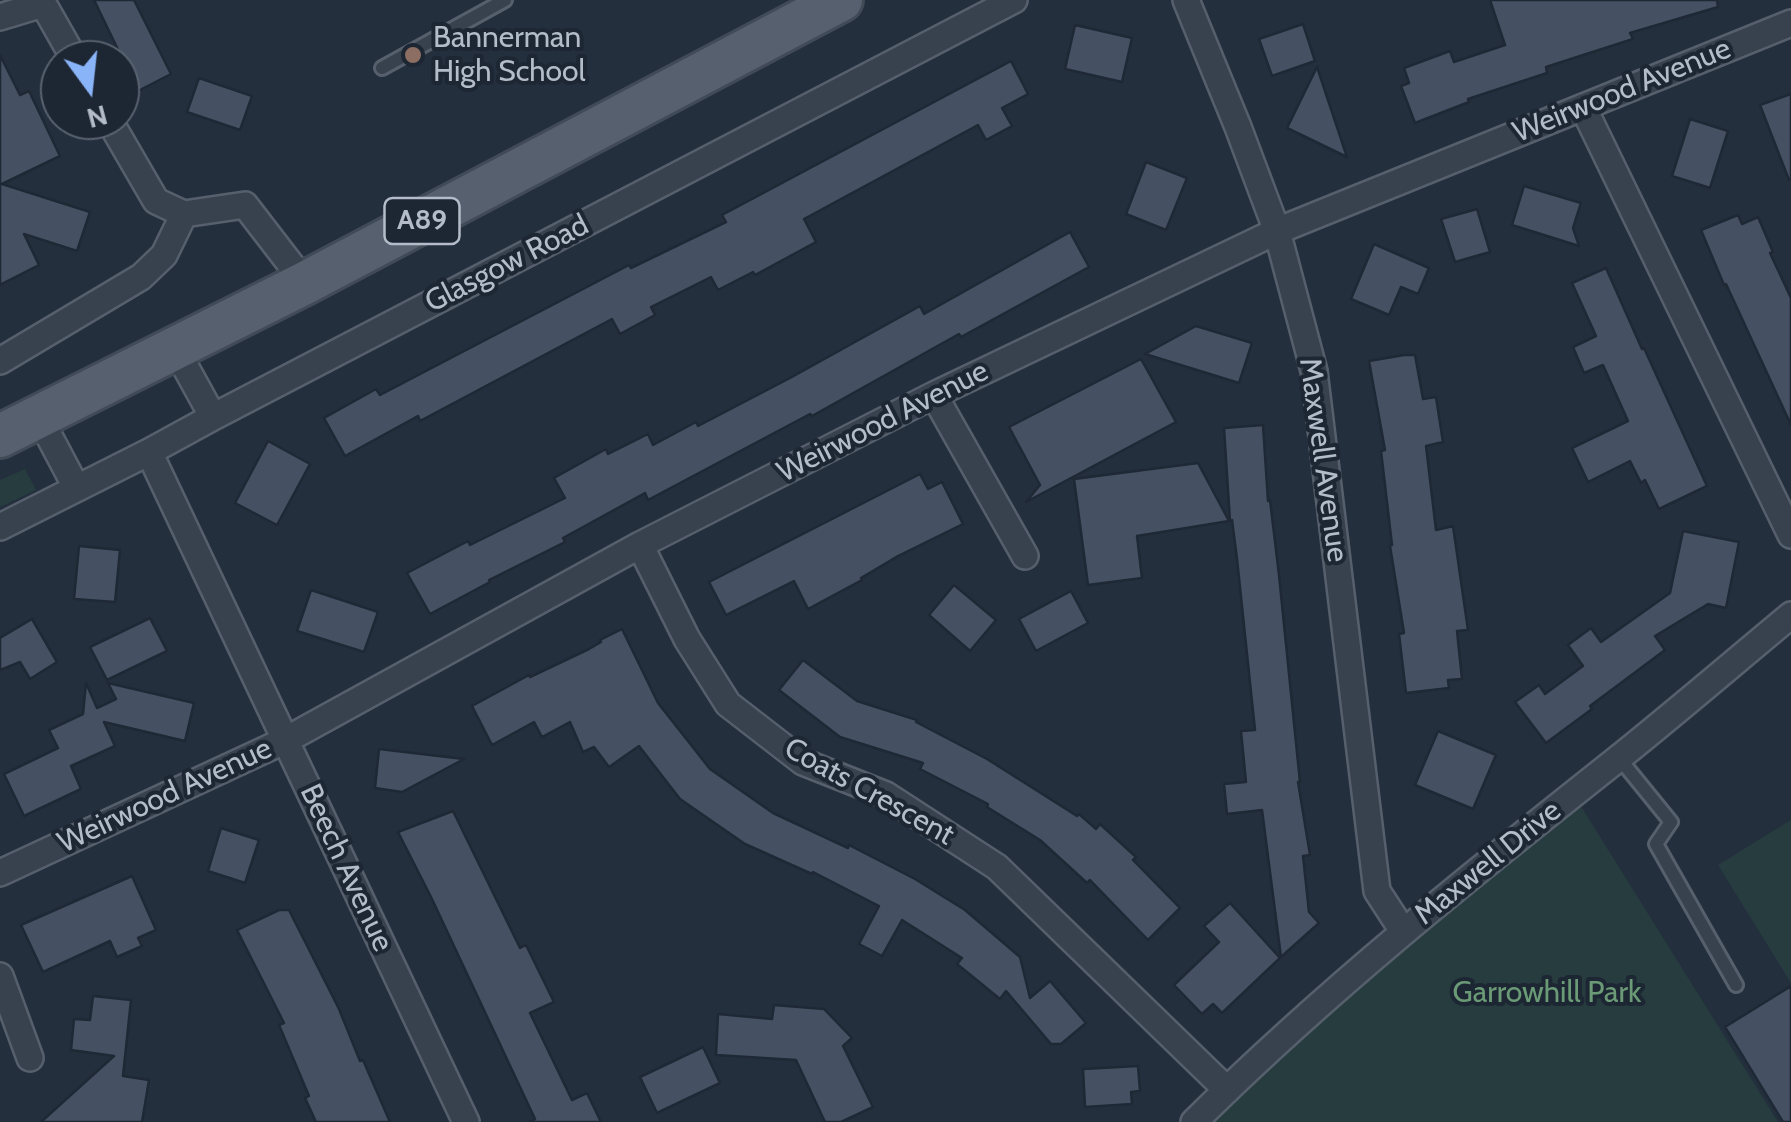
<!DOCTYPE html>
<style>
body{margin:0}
#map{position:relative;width:1791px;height:1122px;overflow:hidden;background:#242f3e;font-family:Cabin,sans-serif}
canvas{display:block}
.north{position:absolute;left:40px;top:40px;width:100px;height:100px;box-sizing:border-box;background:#1d2633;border:2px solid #59626f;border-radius:50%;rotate:165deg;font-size:28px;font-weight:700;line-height:40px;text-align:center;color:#b4bcc9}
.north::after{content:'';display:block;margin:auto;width:35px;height:45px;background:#8ab4f8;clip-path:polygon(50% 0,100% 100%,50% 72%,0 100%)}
</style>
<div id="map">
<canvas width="1791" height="1122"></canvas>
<div class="north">N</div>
</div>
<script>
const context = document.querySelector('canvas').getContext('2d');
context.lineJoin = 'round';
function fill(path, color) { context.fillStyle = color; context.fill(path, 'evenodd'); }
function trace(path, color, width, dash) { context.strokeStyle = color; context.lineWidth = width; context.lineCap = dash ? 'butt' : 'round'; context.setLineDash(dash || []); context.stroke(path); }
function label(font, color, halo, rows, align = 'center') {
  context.font = font + ' Cabin,sans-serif'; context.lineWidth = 8; context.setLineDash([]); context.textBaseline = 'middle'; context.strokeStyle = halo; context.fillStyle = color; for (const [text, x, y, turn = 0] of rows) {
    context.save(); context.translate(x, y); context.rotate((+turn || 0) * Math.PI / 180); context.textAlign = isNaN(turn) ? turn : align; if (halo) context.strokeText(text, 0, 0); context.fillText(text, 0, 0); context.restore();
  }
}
fill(new Path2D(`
 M25,469L36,490L0,507V480Z
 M1577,800L1778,1122H1211L1324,1016Z
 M1791,820V983L1718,865Z`), '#263c3f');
const building = new Path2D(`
 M94,0H134L171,74L138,91Z
 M1490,0H1717L1718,7L1630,33L1633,39L1546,67L1547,73L1468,99L1469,102L1415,123L1401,86L1409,83L1404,68L1450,51L1454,62L1505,45Z
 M1303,24L1315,61L1272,76L1259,39Z
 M1075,25L1132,38L1122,82L1065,69Z
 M0,55L20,95L29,91L60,156L2,184L90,212L77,251L24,234L39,265L0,285Z
 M1011,61L1028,94L1002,108L1012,126L986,140L978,125L804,219L816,242L755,275L753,272L718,290L711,277L651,307L655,315L620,334L612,319L420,421L418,416L345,456L324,418L376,389L380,395L629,265L631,268L726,222L722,215Z
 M1317,67L1347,157L1287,128Z
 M199,78L252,96L240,130L187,112Z
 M1791,94V179L1789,180L1760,105Z
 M1690,119L1728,131L1710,188L1672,176Z
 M1146,162L1187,178L1166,230L1126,214Z
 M1524,186L1581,203L1573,228L1579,246L1512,225Z
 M1477,209L1490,252L1455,262L1441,219Z
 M1738,215L1742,224L1758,217L1773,252L1770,253L1791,298V425L1726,284L1724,285L1701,230Z
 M1070,232L1089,267L961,337L959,334L812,416L810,414L648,500L645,493L563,538L565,542L489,580L490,582L430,614L407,573L468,541L470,545L565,498L554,478L606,449L608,454L648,434L653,445L696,422L698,426L790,378L920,306L924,314Z
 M1374,244L1429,268L1418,294L1401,287L1389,315L1351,299Z
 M1606,268L1642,349L1644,348L1707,486L1659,509L1645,480L1641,483L1630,461L1588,482L1572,448L1628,421L1603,365L1584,373L1573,347L1596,336L1572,283Z
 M1196,326L1252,343L1239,383L1145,354Z
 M1404,355H1415L1423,399L1436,397L1443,442L1426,446L1436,530L1453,526L1468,630L1457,631L1462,679L1448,680L1449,688L1406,693L1399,634L1404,633L1390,546L1392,545L1381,451L1385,450L1369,361Z
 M1141,359L1176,422L1026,502L1040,485L1009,427Z
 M1263,425L1268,501L1270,500L1279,575L1300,782H1298L1310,855L1303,856L1309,912L1319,923L1281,957L1262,810L1227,814L1224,784L1246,782L1241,731L1255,730L1237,559L1232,520L1230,521L1224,428Z
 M268,441L310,464L277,525L235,503Z
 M1198,463L1229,521L1137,536L1142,578L1088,585L1074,479Z
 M920,474L928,489L942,482L963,524L898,556L861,578L862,580L808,609L794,581L726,615L709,582Z
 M1683,531L1739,542L1726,608L1708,604L1655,636L1665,650L1590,706L1592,709L1546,743L1515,702L1539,685L1545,694L1583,666L1568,645L1591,628L1601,642L1670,593Z
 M79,546L120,550L115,602L74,599Z
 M954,585L996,620L970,651L929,615Z
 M311,590L378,612L364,652L297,631Z
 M1071,591L1088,623L1036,651L1019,619Z
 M150,618L167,651L107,680L90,647Z
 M32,619L57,662L30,679L20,662L0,670V638Z
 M622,629L658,703L710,769L773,813L848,848L849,845L915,879L965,910L1020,957L1030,998L1050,981L1086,1023L1061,1044H1051L1006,991L1000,999L957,964L962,958L902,920L882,956L859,944L879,906L813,872L812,874L745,844L680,799L639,746L609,767L594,747L583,752L570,722L542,737L534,722L492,745L472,706L529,675L530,677L589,649L601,642L600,640Z
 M803,660L857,701L917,720L916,722L987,759L1077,816L1079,814L1096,829L1100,824L1136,857L1133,860L1180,908L1148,940L1090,880L1087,883L1040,840L987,807L988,804L920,769L923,763L840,737L779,690Z
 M86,683L97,708L116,699L108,683L194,703L185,741L104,722L115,746L71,766L81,789L24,816L4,774L58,748L49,730L83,714Z
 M1438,731L1496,755L1473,809L1415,785Z
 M379,749L464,759L402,792L375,788Z
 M453,811L520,948L526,945L554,1002L530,1013L572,1100L587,1093L601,1122H530L535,1119L431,897L398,832Z
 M221,828L259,840L245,883L208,871Z
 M132,876L156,930L138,938L142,946L117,957L110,941L43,972L21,925Z
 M1230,903L1280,958L1222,1013L1213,1004L1202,1014L1174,985L1219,942L1204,926Z
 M279,910H289L339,1009L360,1061L363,1060L390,1122H316L305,1098L309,1096L279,1025L284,1023L237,930Z
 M1791,986V1122H1783L1725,1027Z
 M93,996L131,1000L123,1076L149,1080L142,1122H41L114,1056L71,1050L74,1019L90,1020Z
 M774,1005L824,1009L852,1038L843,1046L873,1107L841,1122H825L796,1060L716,1055L718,1014L772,1019Z
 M703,1047L720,1083L657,1113L640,1077Z
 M1138,1066L1140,1091L1131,1092L1132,1104L1085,1107L1083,1069Z`);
fill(building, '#455162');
trace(building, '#1f2835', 2.5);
const service = new Path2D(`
 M382,68L505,0
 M1619,758L1671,822L1656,844L1736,985`);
const minor = new Path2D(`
 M41,0L75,60
 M1186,0L1238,127L1277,231L1314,371L1377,891L1403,931
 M0,17L43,4
 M1583,107L1791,535
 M109,120L156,201L184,214L245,205L305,283
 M175,348L213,417
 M0,361L141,277L164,255L184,214
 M934,395L1025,556
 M39,417L76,487
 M149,452L466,1122
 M0,527L149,452L213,417L1014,0
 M640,545L687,639L728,704L803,762L886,795L997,867L1227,1090
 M0,873L286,740L640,545L934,395L1277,231L1791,23
 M0,976L30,1058
 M1194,1122C1326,991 1470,876 1615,761C1675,713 1732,664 1791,615`);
const primary = new Path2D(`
 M0,436L305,283L841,0`);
trace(service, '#565f6c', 18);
trace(minor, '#565f6c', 30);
trace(primary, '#414a57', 48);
trace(service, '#38414e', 12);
trace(minor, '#38414e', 25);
trace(primary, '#56606e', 42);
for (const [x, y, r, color] of [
 [413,55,10,"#8d6e63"]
]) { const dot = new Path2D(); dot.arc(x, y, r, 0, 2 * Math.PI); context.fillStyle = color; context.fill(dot); trace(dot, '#1d2633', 4); }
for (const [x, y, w] of [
 [422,221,75]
]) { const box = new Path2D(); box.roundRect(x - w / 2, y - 23, w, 46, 8); context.fillStyle = '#1d2633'; context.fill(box); trace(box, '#b4bcc9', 2.5); }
label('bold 28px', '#b4bcc9', null, [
 ["A89",422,221]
]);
label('30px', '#b4bcc9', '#1d2633', [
 ["Bannerman",433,38],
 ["High School",433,72]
], 'left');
label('30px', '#b4bcc9', '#1d2633', [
 ["Weirwood Avenue",1622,91,-22],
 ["Glasgow Road",507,264,-27],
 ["Weirwood Avenue",883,422,-27],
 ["Maxwell Avenue",1323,460,82],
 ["Coats Crescent",869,792,29],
 ["Weirwood Avenue",165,796,-25],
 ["Maxwell Drive",1488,863,-39],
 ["Beech Avenue",346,868,65]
]);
label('30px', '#6b9a76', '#1d2633', [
 ["Garrowhill Park",1547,993]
]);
</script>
